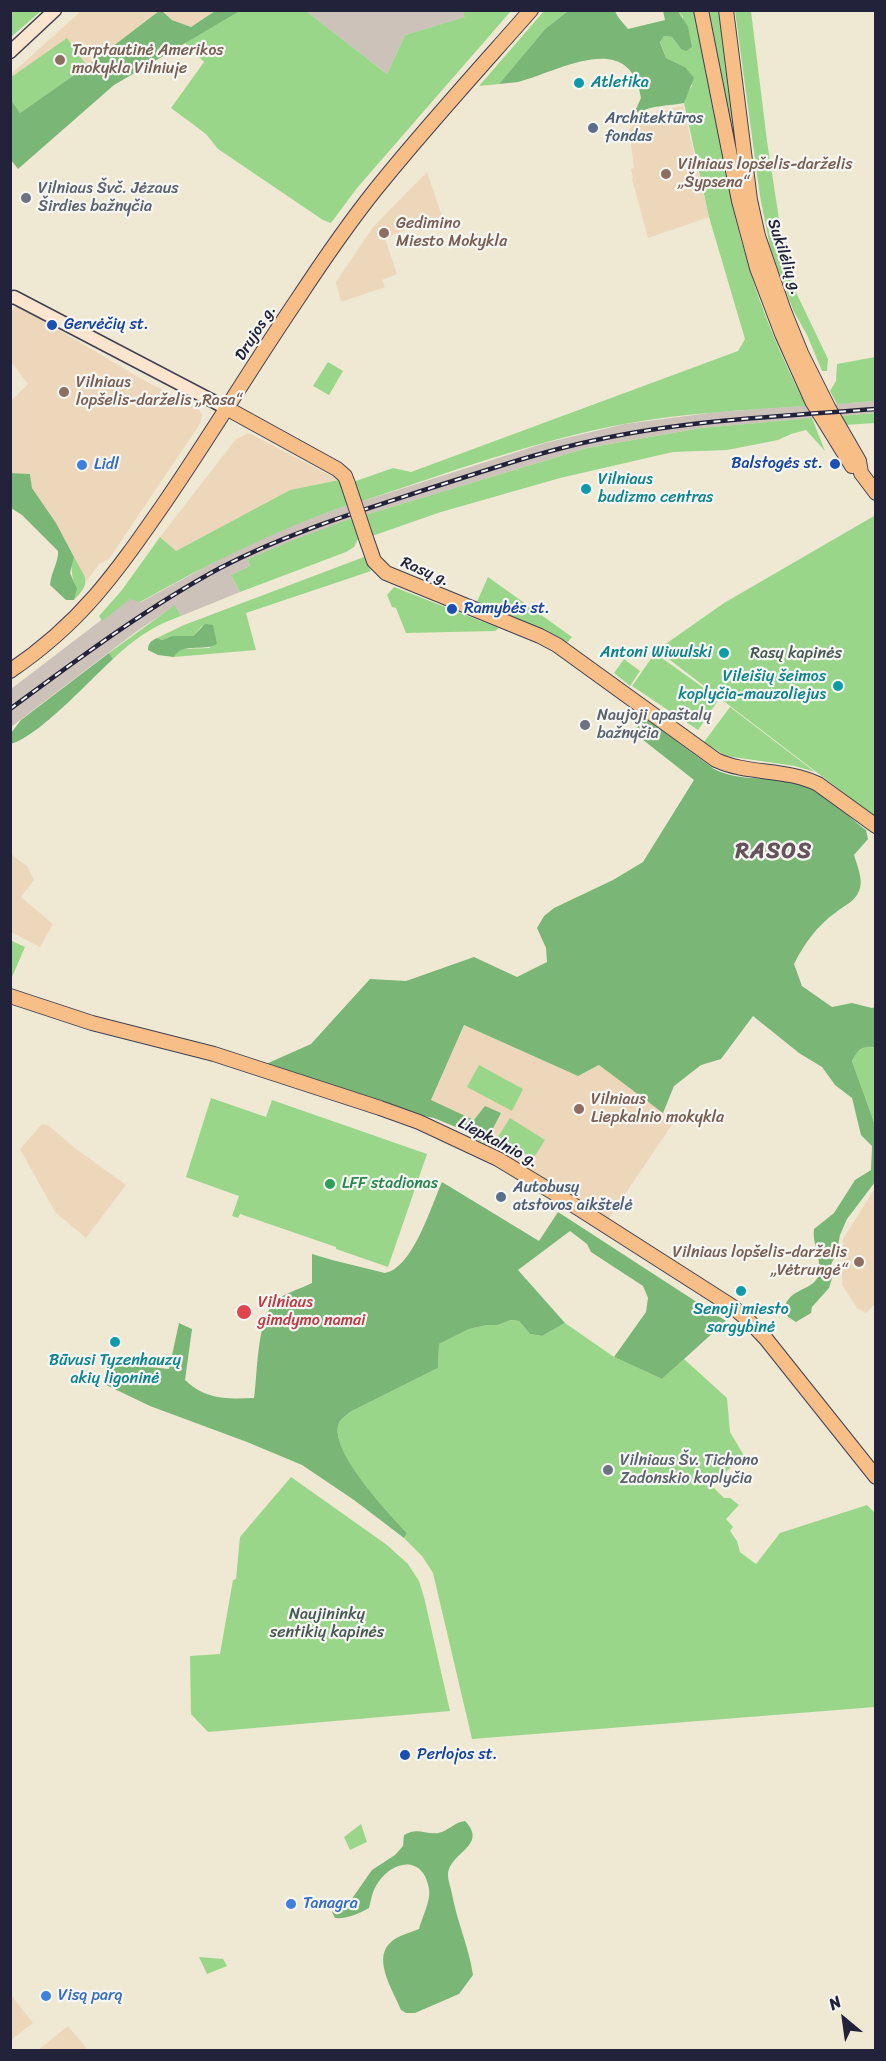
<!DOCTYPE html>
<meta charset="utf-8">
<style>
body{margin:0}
#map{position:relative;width:886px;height:2061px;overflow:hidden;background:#efe9d4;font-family:Sriracha,sans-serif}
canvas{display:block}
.frame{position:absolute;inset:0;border:12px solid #22223b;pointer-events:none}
.north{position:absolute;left:814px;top:1989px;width:60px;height:60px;-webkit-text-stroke:4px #f6f6f2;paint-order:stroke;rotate:331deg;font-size:16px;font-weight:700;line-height:24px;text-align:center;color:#22223b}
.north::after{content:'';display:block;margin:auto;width:21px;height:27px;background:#22223b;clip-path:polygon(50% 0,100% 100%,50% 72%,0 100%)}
</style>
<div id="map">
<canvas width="886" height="2061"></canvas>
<div class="frame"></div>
<div class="north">N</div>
</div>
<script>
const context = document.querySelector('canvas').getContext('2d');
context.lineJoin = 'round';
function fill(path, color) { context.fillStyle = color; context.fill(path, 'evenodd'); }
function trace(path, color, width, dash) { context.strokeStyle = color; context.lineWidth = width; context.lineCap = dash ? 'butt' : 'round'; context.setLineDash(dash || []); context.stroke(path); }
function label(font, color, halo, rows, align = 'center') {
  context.font = font + ' Sriracha,sans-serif'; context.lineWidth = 4.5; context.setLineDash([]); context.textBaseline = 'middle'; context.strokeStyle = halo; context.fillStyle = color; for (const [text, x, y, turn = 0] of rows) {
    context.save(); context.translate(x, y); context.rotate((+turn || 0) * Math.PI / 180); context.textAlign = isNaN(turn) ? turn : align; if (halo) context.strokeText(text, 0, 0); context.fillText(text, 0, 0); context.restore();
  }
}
fill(new Path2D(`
 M81,11H159L87,66L20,113L11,100L10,75Z
 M162,11H215L191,27L172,20Z
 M683,106L709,217L648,238L632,179L633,178L631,169L634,168L629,129L645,115Z
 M427,172L442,216L385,238L397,274L382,280L385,287L341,302L336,282L373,227Z
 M17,305L145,381L198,408L202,415L200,424L109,559L99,564L86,582L56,523L32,488L30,474L11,473L10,402L28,384L11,362V311Z
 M249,433L339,480L290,490L176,551L160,537L236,439Z
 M11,854L27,866L34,880L21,897L53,924L40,947L11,932Z
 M464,1025L578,1076L599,1065L721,1059L701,1065L674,1086L663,1113L675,1120L607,1221L488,1149L485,1144L501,1113L474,1120L431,1101Z
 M42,1124L48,1125L75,1148L126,1185L86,1238L55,1212L20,1149Z
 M875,1188V1304L866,1313L857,1308L842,1285L843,1239Z
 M11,1995L33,2023L11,2040Z
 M68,2026L88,2050H38Z`), '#edd7bb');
fill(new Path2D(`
 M463,10L466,17L405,35L387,74L306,11Z
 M875,401V413L701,428L587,448L365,515L360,502L545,443L625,424L717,412Z
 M348,505L352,518L248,559L250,566L231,575L240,592L181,616L175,606L137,631L11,727V689L130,598L141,602L238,549L281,529Z`), '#ccc2b9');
fill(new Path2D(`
 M11,10H41V11L11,37Z
 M240,11H306L387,74L405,35L465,17L463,11H511L357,188L331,223L323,220L218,149L206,134L171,108L204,62L185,43Z
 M544,11H568L545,29L499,84L479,86Z
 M678,11H696C713,93 722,177 746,257C760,308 782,358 806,406C745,410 684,413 624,424C534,441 447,473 360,502L353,482L393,468L411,472L738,351L745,339L709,217L684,103L686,94L692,86L685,67L666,58L660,41L664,36L672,37L681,49L683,17Z
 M707,11H720L755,247Z
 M735,11H751L767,141L786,264L793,286L828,359L827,371H822L807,335L793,310L770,247L760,196Z
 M67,38L87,66L20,113L11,100L10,78Z
 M875,357V401L837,404L830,391L836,381L837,364Z
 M328,362L343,371L329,395L313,386Z
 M875,413V423L845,425L841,416Z
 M812,418L825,451L806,430L791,434L778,440L727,450L673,452L560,478L441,512L372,536L365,515L587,448L701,428Z
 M339,480L348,505C275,530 208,564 140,602L130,599L102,621L99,616L122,590L160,537L176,551L290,490Z
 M874,516L876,518L875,817L657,650L724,603Z
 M352,518L359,537L354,547L346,552L240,592L231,575L250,566L248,559L291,541Z
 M74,557C85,578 93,581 74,600C79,582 67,577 74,557Z
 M364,557L371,571L246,613L256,650L174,657L177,651L182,649L210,648L202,626L193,636H172L162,640L157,638L184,625Z
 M488,577L572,637L566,644L476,604Z
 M394,587L499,628L495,631L406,633L396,608L392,607L387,595Z
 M175,605L181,616C154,625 133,640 113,659L109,653Z
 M655,653L719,699L698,730L632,686Z
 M624,659L640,671L630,686L614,673Z
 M730,707L815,772L795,766L726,756L704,742Z
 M10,940L25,947L12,977L10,976Z
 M867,1046L875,1048V1125L852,1061L854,1054Z
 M479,1065L523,1089L512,1111L467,1087Z
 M211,1098L266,1117L272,1100L427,1154L388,1267L336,1249V1247L240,1214L238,1218L232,1216L239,1196L186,1177Z
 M510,1118L545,1140L533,1159L498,1137Z
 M511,1320L519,1321L530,1334L542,1336L565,1323L614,1357L662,1379L684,1359L727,1398L730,1432L749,1464L732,1466L712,1486L724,1498H730L739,1505L726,1519L733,1527L730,1531L737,1541L740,1552L756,1564L780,1533L867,1505L875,1513V1707L472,1739L433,1573L422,1556L404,1538L407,1533C390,1515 324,1446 340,1421C342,1418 347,1415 350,1412L438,1368L439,1344L469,1329L487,1325H498Z
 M291,1477L387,1545L408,1564L419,1581L424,1597L450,1711L208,1732L191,1714L190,1656L220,1654L233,1580L236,1579L240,1537Z
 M361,1824L367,1842L350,1850L344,1837Z
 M199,1957L223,1959L227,1966L207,1974Z`), '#99d68a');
fill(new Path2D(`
 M159,11H162L172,20L191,27L215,11H240L114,85L18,169L11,160V100L20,113L87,66Z
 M568,11H615L618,17L628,29L665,20L663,11H678L688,27L692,47L686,51L681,49L672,37L664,36L660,42L666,58L685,67L694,78L684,103C669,106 651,105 638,113L636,109L641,98C630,27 558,72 518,82C512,83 505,83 499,84L545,29Z
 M10,473L30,474L32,488L56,523L74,557L70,573L77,589L74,600H66L50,585C51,572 59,561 58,551L22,515L11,508Z
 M205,624L213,625L217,644C203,652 181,642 174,657L158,655L148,650C148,643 151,641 157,638L162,640L172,636H193Z
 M109,653L113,659C89,681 39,736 11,744V733L21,720Z
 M645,718L714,769C742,783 769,775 797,783C823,791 845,814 866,830L868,839L854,855C857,865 864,881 859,891C855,902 843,906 835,913C817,926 804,944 794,964L802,986L832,1007L852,1003L872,1008L875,1007V1048C865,1044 856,1051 852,1061L875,1125V1182L847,1219L840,1235L837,1252L829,1269L833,1275L829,1288L812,1307L811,1313L796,1322L788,1317L784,1309C785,1306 786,1302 788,1300C796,1288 818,1288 819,1272C821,1257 812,1244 814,1229L834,1213L855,1180L871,1170L872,1146L861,1135L852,1098L835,1085L822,1067L799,1053L753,1016L721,1059L701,1065L674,1086L663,1113L599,1065L578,1076L464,1025L431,1100L474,1120L485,1106L501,1113L485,1144L458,1128L434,1118L409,1113L266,1064L311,1044L370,979L406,981L474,957L517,977L547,962L546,948L537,928L544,916L554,908L613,880L643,862L694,780L633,732Z
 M442,1182L539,1241L558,1212L726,1321L662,1379L614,1357L646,1312L648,1298L643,1286L591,1252L587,1244L570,1231L518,1270L565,1323L542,1336L530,1334L519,1321L511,1320L498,1325H487L469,1329L439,1344L438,1368L350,1412C347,1415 342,1418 340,1421C324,1446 391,1516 407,1533L404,1538L354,1500L302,1465L247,1442L150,1406L104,1384L114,1363L169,1369L179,1323L192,1329L185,1380C206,1400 227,1399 254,1398C258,1373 256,1315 278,1299C288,1292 302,1288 312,1283V1254L332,1260L385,1273C413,1268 431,1206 442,1182Z
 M465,1821C489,1846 449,1852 448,1875C448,1881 451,1888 452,1894C457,1922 469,1947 473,1975L459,1994L415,2013H406L401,2010C394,1992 373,1961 389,1944C396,1936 409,1933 419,1929C422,1917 431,1901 429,1889C423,1853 390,1861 376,1886C372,1892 371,1901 369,1908C358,1914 348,1919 335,1918L332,1912L351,1900L372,1870L395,1855L403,1846L404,1835C418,1827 425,1835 438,1833C449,1831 454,1822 465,1821Z`), '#7ab776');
const secondary = new Path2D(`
 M10,52L55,10
 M10,298L14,297L228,409`);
const primary = new Path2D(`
 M701,10L739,201L757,268L782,334L812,401L852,466
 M726,10L750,200L758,236L784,311L801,353L829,409L859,461L861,473L876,493
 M228,409L337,469L345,476L348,484
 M366,538L374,561L386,573L540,636L557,645L716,760C748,775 785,768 818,784L876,826
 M10,671C81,623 115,574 163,505C209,438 251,368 297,300C322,262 348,224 376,189C425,128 479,69 531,10
 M10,996L92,1023L214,1054L380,1108L419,1122L498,1159L564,1199L733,1307L749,1321L766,1339L876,1477`);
trace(secondary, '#414052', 15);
trace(primary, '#414052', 16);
trace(secondary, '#fce5cf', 12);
trace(primary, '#f7be88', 14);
const rail = new Path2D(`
 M10,709C78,659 146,608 220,568C281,536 347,515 412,494C473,475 534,453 596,440C688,420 782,416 876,409`);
trace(rail, '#22223b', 4.5);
trace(rail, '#f6f6f2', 2, [7]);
const primaryBridge = new Path2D(`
 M348,484L366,538`);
trace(primaryBridge, '#414052', 16, []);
trace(primaryBridge, '#f7be88', 14);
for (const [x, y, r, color] of [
 [60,60,6,"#8d6e63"],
 [579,83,6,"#0f9aa8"],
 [593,128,6,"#5c6f8a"],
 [666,174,6,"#8d6e63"],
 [26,198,6,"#6b7280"],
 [384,233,6,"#8d6e63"],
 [52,325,6,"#1a4fb4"],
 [64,392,6,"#8d6e63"],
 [835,464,6,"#1a4fb4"],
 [82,465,6,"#3f7fe0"],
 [586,489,6,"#0f9aa8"],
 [452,609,6,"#1a4fb4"],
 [724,653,6,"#0f9aa8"],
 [838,686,6,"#0f9aa8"],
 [585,725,6,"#6b7280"],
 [579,1109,6,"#8d6e63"],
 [330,1184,6,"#2e9e5b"],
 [501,1197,6,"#5c6f8a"],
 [859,1262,6,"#8d6e63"],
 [741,1291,6,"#0f9aa8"],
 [244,1312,8,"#e0444e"],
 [115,1342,6,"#0f9aa8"],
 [608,1470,6,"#6b7280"],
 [405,1755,6,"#1a4fb4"],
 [291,1904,6,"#3f7fe0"],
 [46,1996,6,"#3f7fe0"]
]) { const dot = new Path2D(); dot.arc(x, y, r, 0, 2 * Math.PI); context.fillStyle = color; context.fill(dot); trace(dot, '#f6f6f2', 2); }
label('16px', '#785e54', '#f6f6f2', [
 ["Tarptautinė Amerikos",72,51],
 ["mokykla Vilniuje",72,69],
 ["Vilniaus lopšelis-darželis",678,165],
 ["„Šypsena“",678,183],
 ["Gedimino",396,224],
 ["Miesto Mokykla",396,242],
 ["Vilniaus",76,383],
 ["lopšelis-darželis „Rasa“",76,401],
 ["Vilniaus",591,1100],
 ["Liepkalnio mokykla",591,1118],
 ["Vilniaus lopšelis-darželis",847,1253,"right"],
 ["„Vėtrungė“",847,1271,"right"]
], 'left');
label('16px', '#0d838f', '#f6f6f2', [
 ["Atletika",591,83],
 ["Vilniaus",598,480],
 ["budizmo centras",598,498],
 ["Antoni Wiwulski",712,653,"right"],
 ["Vileišių šeimos",826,677,"right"],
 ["koplyčia-mauzoliejus",826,695,"right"],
 ["Senoji miesto",741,1310,"center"],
 ["sargybinė",741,1328,"center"],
 ["Būvusi Tyzenhauzų",115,1361,"center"],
 ["akių ligoninė",115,1379,"center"]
], 'left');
label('16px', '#4e5e75', '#f6f6f2', [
 ["Architektūros",605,119],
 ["fondas",605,137],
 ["Autobusų",513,1188],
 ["atstovos aikštelė",513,1206]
], 'left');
label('16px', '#5b616d', '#f6f6f2', [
 ["Vilniaus Švč. Jėzaus",38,189],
 ["Širdies bažnyčia",38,207],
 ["Naujoji apaštalų",597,716],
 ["bažnyčia",597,734],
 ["Vilniaus Šv. Tichono",620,1461],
 ["Zadonskio koplyčia",620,1479]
], 'left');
label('16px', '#22223b', '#f6f6f2', [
 ["Sukilėlių g.",784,257,72],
 ["Drujos g.",256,333,-58],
 ["Rasų g.",425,572,23],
 ["Liepkalnio g.",498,1143,28]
]);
label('16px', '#164399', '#f6f6f2', [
 ["Gervėčių st.",64,325],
 ["Balstogės st.",823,464,"right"],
 ["Ramybės st.",464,609],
 ["Perlojos st.",417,1755]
], 'left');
label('16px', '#366cbe', '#f6f6f2', [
 ["Lidl",94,465],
 ["Tanagra",303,1904],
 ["Visą parą",58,1996]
], 'left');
label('16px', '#465853', '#f6f6f2', [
 ["Rasų kapinės",796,654],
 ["Naujininkų",327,1615],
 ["sentikių kapinės",327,1633]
]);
label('16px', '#27864d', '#f6f6f2', [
 ["LFF stadionas",342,1184]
], 'left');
label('16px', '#be3a42', '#f6f6f2', [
 ["Vilniaus",258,1303],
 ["gimdymo namai",258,1321]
], 'left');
context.letterSpacing = '1.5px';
label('bold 22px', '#65525c', '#f6f6f2', [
 ["RASOS",774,852]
]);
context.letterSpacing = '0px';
</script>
